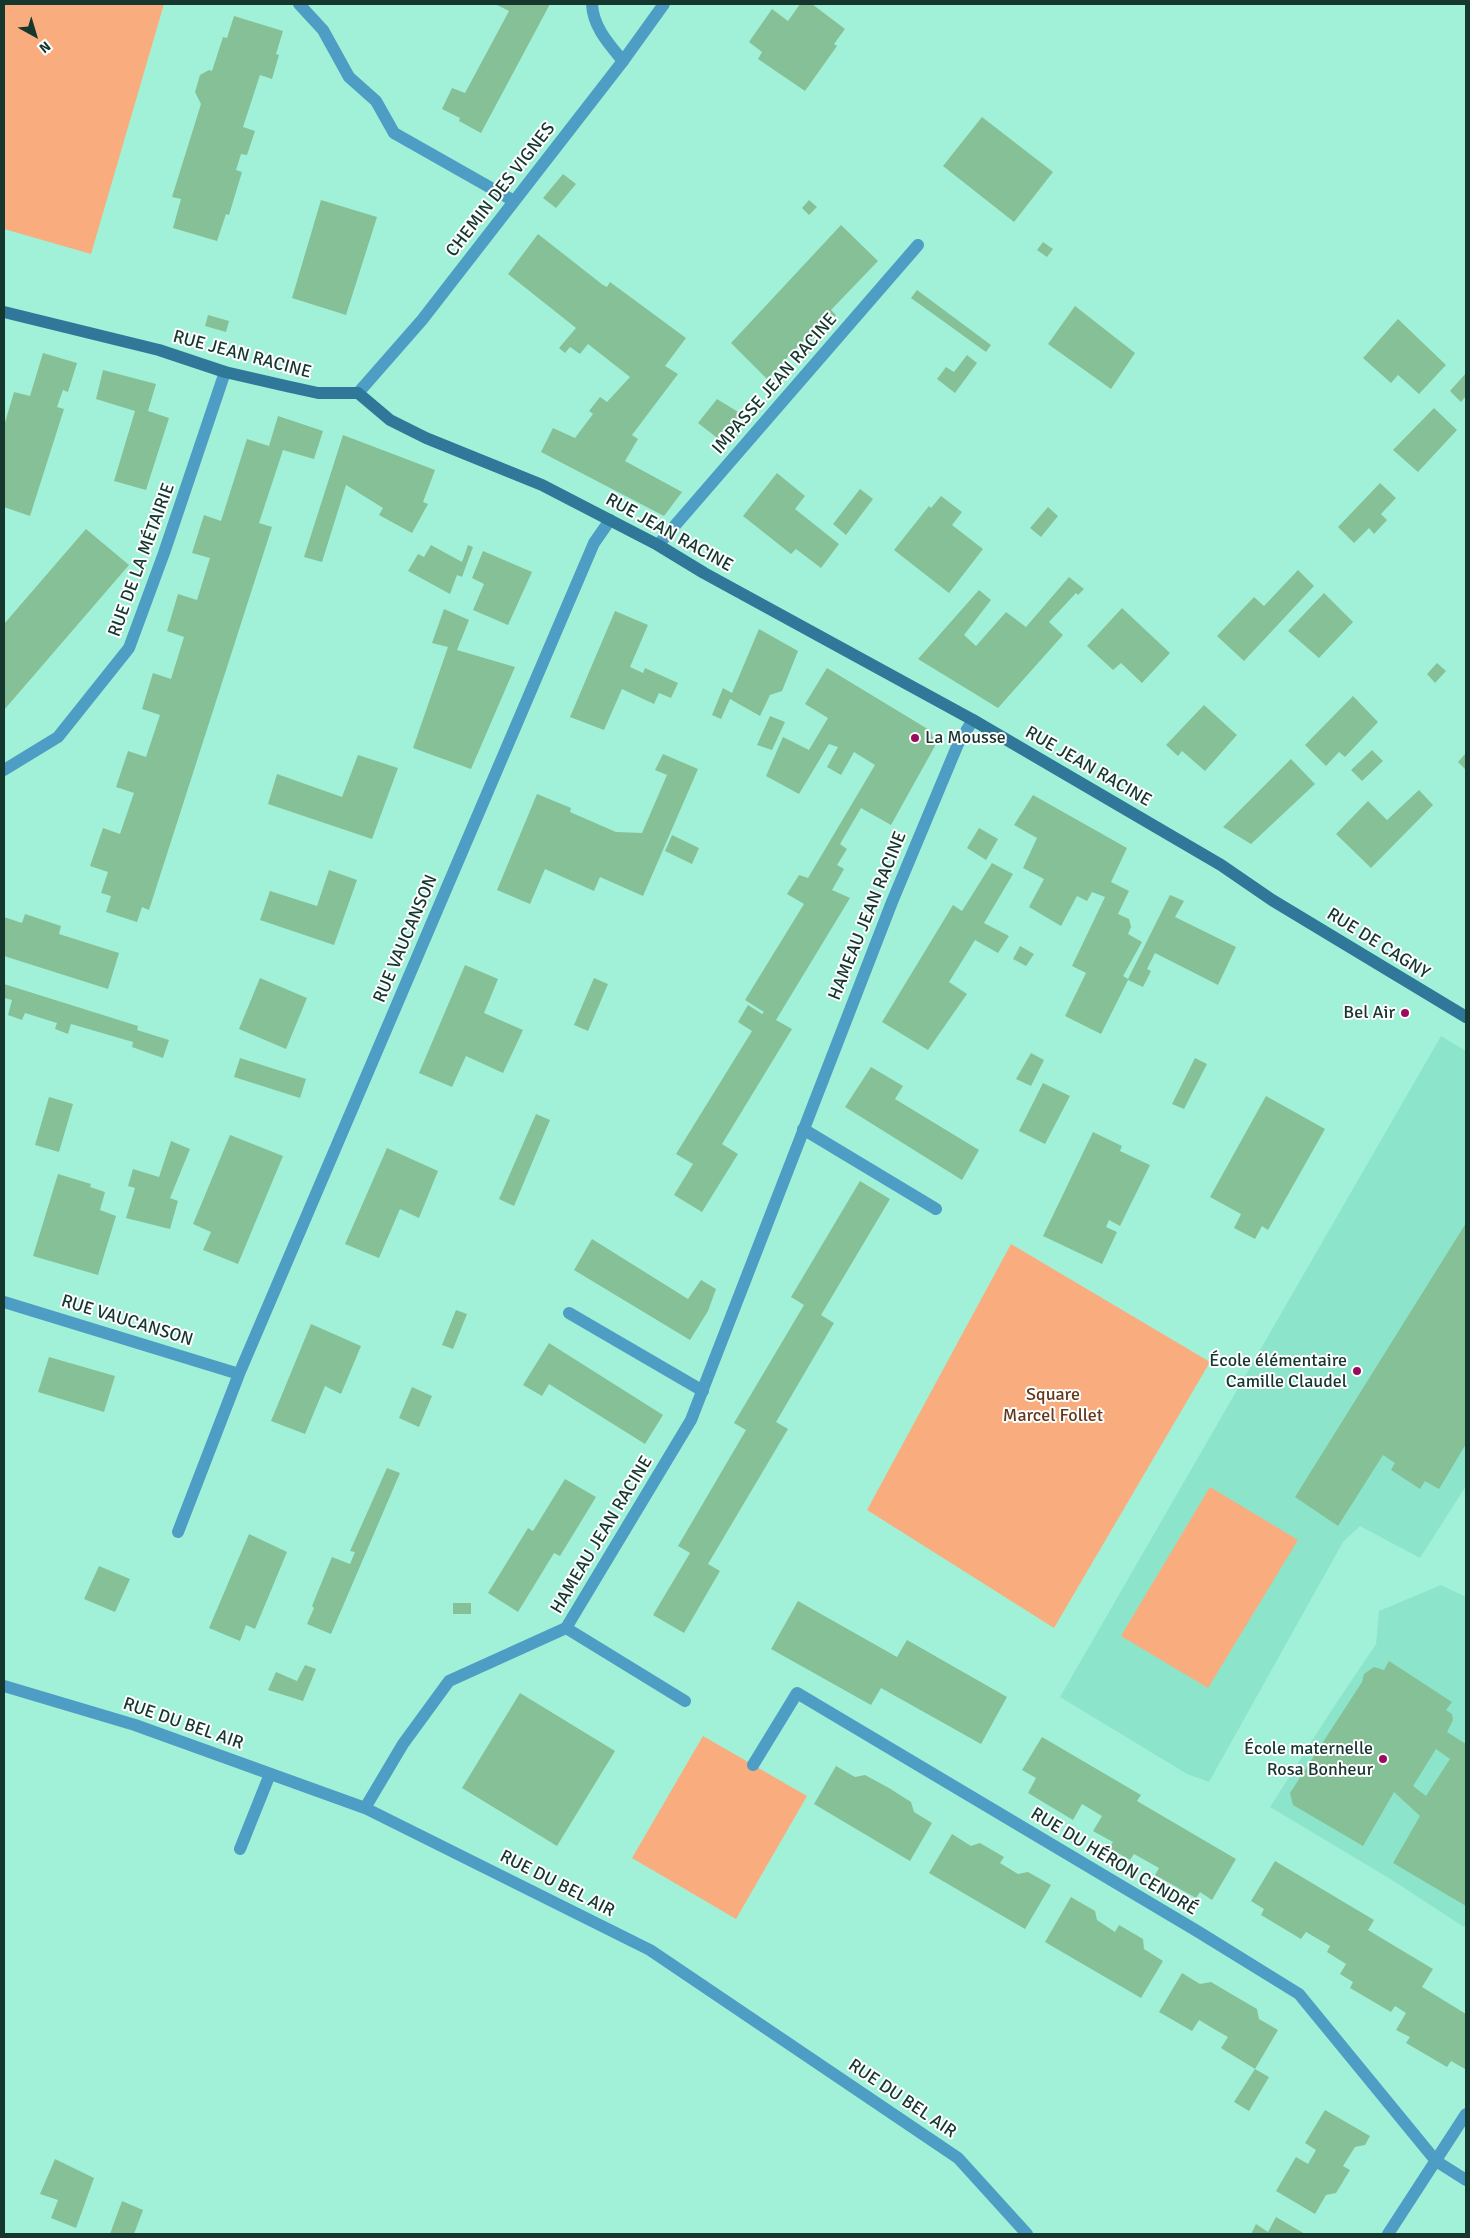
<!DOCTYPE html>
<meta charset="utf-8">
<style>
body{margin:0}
#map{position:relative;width:1470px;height:2238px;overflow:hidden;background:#a1f1d8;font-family:Signika,sans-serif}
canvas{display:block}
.frame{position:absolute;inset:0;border:5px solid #15372e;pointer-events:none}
.north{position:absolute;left:10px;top:10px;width:50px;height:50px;-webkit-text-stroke:4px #fff;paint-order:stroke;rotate:141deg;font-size:14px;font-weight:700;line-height:20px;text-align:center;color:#15372e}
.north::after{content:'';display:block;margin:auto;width:18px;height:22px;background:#15372e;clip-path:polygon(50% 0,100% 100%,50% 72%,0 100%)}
</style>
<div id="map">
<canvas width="1470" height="2238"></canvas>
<div class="frame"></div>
<div class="north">N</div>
</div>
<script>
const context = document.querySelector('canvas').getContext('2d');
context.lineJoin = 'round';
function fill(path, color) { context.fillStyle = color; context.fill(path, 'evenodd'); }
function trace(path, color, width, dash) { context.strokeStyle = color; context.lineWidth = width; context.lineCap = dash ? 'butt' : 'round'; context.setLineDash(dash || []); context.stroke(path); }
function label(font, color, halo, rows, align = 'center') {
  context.font = font + ' Signika,sans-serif'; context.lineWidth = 4; context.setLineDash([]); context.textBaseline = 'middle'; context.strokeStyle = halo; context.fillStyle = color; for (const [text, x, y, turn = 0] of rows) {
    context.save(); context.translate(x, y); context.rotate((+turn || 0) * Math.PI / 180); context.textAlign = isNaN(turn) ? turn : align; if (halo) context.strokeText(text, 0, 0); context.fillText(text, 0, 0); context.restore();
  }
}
fill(new Path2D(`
 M1441,1036L1466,1051V1486L1420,1558L1360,1526L1343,1542L1209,1782L1187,1774L1060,1697Z
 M1441,1585L1466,1597V1925L1464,1927L1392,1880L1270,1807L1331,1711L1376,1644L1379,1611Z`), '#8ce5ca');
fill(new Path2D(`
 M4,4H164L91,254L4,229Z
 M1011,1244L1210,1362L1054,1628L867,1510Z
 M1210,1487L1298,1540L1208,1688L1121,1636Z
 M703,1736L807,1796L736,1919L632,1858Z`), '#f9ad7e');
fill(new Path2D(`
 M495,4H550L481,133L459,121L460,118L442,109L452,88L465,93L509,11Z
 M800,4H812L845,29L834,44L837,46L805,91L758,59L762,52L749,42L772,9L788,21Z
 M234,16L283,31L276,54L279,55L272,79L260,75L243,127L255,131L247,155L241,154L236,170L242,172L229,215L226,214L217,241L173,228L181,199L172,197L201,104L195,92L200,75L209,70L212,71L223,37L227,38Z
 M982,117L1053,172L1014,222L943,166Z
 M563,174L576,184L556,208L543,198Z
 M321,200L377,217L346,315L292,298Z
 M809,200L817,207L809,215L802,208Z
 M841,225L878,261L831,310L836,315L809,343L805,339L767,379L731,343Z
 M538,234L603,285L607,287L610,282L686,338L665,366L678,374L632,435L638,439L625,461L682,492L664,516L541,452L553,428L575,438L593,414L589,411L600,397L607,402L630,377L588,344L580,354L570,347L565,353L559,348L576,328L508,274Z
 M1043,242L1053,249L1047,257L1037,250Z
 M917,290L991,345L986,352L911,298Z
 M1075,306L1135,353L1111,389L1048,344Z
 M208,315L229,321L226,332L205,326Z
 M1398,319L1446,365L1419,394L1398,375L1391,383L1363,358Z
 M43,353L77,363L68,392L63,390L57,407L64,409L30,516L4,507V426L14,392L30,396Z
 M967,355L977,363L955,393L937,379L946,367L954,372Z
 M103,370L156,384L148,411L169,418L146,490L114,481L135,411L96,399Z
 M1466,373V396L1461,402L1450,391Z
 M717,399L748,418L725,444L698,423Z
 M1434,408L1457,430L1418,472L1393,450Z
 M278,416L323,431L314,459L283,450L259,523L272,527L149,910L142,907L137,922L106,912L111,896L101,893L108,872L90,866L103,828L120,834L134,793L116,787L128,751L146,757L160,715L142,709L153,673L171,679L184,637L167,631L178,594L197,600L210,558L192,553L204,515L221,521L247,439L269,446Z
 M343,435L435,470L423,502L428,504L412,533L379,515L383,508L346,485L322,562L304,557Z
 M777,473L805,496L795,509L839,544L821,568L796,549L791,554L743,516Z
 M1380,483L1396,498L1381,514L1387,520L1374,534L1369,528L1354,543L1338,527Z
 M860,489L873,499L846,535L833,524Z
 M941,496L962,512L952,525L983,549L949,593L894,550L929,506L931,508Z
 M1048,507L1058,516L1041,537L1030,528Z
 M86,529L129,565L4,710V624Z
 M431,545L462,562L468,545L473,547L462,577L457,575L450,594L408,571L418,554L424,557Z
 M483,551L532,572L508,625L473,610L484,584L472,578Z
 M1298,570L1314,586L1244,661L1217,636L1254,597L1264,606Z
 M1069,577L1084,589L1078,595L1076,593L1049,622L1063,635L998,708L918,659L979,590L991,600L964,635L976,646L1006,612L1026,627Z
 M1324,593L1353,622L1319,658L1288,631Z
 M1122,608L1170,653L1142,683L1121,663L1113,670L1087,646Z
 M444,609L469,620L457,650L515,667L471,769L413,748L448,647L432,643Z
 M615,611L648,625L630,667L643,673L645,668L678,683L671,698L659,693L654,704L622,689L604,730L570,717Z
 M759,629L798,651L782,691L770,695L760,716L730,699L721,719L712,715L723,688L732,693Z
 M1437,663L1446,671L1435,683L1427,674Z
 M827,668L931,731L935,746L891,825L861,808L840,844L847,849L837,865L844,869L832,890L850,898L776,1020L792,1029L722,1144L738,1154L702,1212L674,1195L693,1164L676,1154L752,1031L738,1022L748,1005L762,1014L764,1012L745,1000L804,904L787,894L799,875L808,878L875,765L854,752L841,775L827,767L838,747L829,744L799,794L766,776L783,737L809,750L828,718L805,704Z
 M1353,696L1378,722L1345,757L1339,752L1326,766L1305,745Z
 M1204,705L1237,735L1205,771L1182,751L1178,756L1166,745Z
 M770,716L785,722L772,750L757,745Z
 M1372,750L1383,761L1362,781L1351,770Z
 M1466,753V770L1458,762Z
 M663,754L698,769L643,896L600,877L594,891L545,869L530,904L497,890L537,794L571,808L570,812L616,832L642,833L667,775L655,770Z
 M358,755L398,768L372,839L268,804L277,774L342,797Z
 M1291,759L1315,784L1251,844L1223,827Z
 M1419,790L1433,805L1371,868L1336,834L1368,801L1387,820Z
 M1033,795L1127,848L1111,882L1129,891L1118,914L1129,919L1131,927L1128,934L1142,942L1123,976L1128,979L1170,895L1184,901L1175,917L1236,947L1218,985L1155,953L1147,969L1151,971L1143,987L1128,980L1101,1034L1065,1016L1086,973L1072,966L1105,897L1092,892L1087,901L1077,896L1061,926L1029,907L1044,879L1023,868L1037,838L1014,825Z
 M979,828L998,839L986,860L967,848Z
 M672,835L699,848L692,864L665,851Z
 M992,863L1013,874L984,923L1009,936L998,953L975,940L949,982L967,994L928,1050L882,1022L953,905L962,911Z
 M329,870L357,880L334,945L260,920L270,891L317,906Z
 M25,914L61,926L59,934L119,953L108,989L4,956V917L22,923Z
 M1020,946L1034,954L1026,966L1013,959Z
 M465,965L498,979L484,1013L523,1030L503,1073L466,1056L452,1087L419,1073Z
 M260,978L307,998L286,1049L239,1029Z
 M594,978L608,984L588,1031L574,1025Z
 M4,984L138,1026L137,1030L169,1040L163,1058L132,1047L133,1042L71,1024L68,1034L55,1029L57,1023L25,1013L22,1020L8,1015L12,1000L4,998Z
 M1031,1053L1044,1060L1031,1086L1016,1079Z
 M240,1058L306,1079L300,1098L234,1077Z
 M1195,1058L1207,1064L1184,1109L1172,1104Z
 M871,1067L903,1086L895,1099L979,1150L962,1180L845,1107Z
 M1043,1083L1070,1096L1045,1144L1019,1131Z
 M1266,1096L1325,1129L1268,1230L1262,1226L1255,1239L1234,1228L1241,1214L1210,1197Z
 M49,1097L73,1104L59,1152L35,1145Z
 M536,1114L550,1120L514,1206L499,1199Z
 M1093,1132L1122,1146L1120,1151L1150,1165L1120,1226L1109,1220L1106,1227L1117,1232L1102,1264L1043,1236Z
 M230,1135L283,1156L238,1264L203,1250L211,1232L193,1224Z
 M171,1141L190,1149L170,1198L178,1201L170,1229L126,1218L135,1188L128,1186L133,1169L159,1177Z
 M387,1148L438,1171L419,1218L400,1209L379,1258L345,1244Z
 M58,1174L91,1184L90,1187L105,1192L100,1210L116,1216L98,1275L33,1256Z
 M860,1181L890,1199L821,1315L834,1323L776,1422L788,1429L708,1564L720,1571L684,1633L653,1615L690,1553L678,1546L746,1430L734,1423L804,1305L791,1297Z
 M1466,1223V1444L1439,1489L1425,1481L1420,1489L1391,1470L1395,1463L1383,1455L1338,1526L1295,1497Z
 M592,1239L688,1299L701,1280L716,1289L708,1311L690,1340L574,1270Z
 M456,1310L467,1314L453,1349L442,1345Z
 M311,1324L361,1346L341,1394L325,1386L305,1434L271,1421Z
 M549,1343L663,1415L645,1444L549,1384L542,1396L523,1385Z
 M49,1357L115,1376L104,1412L38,1392Z
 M412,1387L432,1396L419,1427L399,1418Z
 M387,1468L400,1473L331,1634L307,1624L314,1608L312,1606L332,1557L350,1564L355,1552L350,1551Z
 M565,1479L596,1497L560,1556L554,1553L518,1612L488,1593L528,1528L533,1531Z
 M249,1534L287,1552L255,1629L246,1625L240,1641L209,1628Z
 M99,1566L130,1579L115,1612L84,1599Z
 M798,1601L897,1657L907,1640L1007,1697L981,1744L881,1688L871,1705L771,1649Z
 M453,1603H471V1614H453Z
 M1389,1661L1452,1702L1446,1710L1452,1714L1453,1720L1447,1732L1466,1744V1906L1393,1863L1420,1816L1394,1792L1363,1846L1293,1805L1290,1793L1362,1682L1364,1674L1374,1667L1384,1670ZM1436,1749L1450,1759L1426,1796L1413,1786Z
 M305,1665L316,1669L303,1701L268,1690L276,1672L297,1681Z
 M520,1693L615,1751L557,1846L462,1788Z
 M1042,1737L1141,1795L1137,1801L1236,1859L1212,1900L1200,1892L1196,1898L1155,1875L1159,1868L1134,1854L1130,1860L1109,1848L1113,1842L1093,1831L1102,1816L1082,1804L1073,1820L1028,1793L1036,1778L1022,1770Z
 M836,1766L855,1777L865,1775L889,1788L911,1802L914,1812L932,1823L910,1861L814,1804Z
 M952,1834L971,1846L980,1843L1004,1857L1000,1863L1018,1874L1028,1872L1051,1885L1025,1929L929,1873Z
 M1275,1861L1374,1920L1368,1930L1433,1969L1422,1987L1466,2014V2066L1465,2069L1451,2061L1447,2067L1406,2043L1410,2037L1396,2030L1406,2013L1395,2006L1391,2012L1350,1988L1353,1982L1340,1974L1346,1964L1327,1952L1330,1946L1306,1932L1301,1939L1261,1915L1264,1909L1251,1901Z
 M1071,1897L1095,1911L1097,1920L1115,1932L1119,1925L1143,1939L1144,1949L1163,1961L1141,1998L1045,1942Z
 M1182,1973L1200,1984L1211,1982L1233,1995L1257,2009L1259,2019L1278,2030L1255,2069L1221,2048L1228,2037L1214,2029L1199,2020L1192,2031L1159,2012Z
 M1255,2069L1269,2077L1249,2111L1234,2102Z
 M1325,2110L1370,2136L1365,2145L1355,2147L1343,2166L1350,2170L1336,2193L1326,2195L1315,2214L1276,2191L1296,2157L1308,2164L1316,2150L1305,2143Z
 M55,2159L94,2178L76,2228L51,2218L58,2200L40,2194Z
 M122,2201L143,2210L134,2234H110Z
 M1276,2217L1305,2234H1251L1256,2224L1268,2232Z`), '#86c096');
trace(new Path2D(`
 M299,4L323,30L349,77L376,101L394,133L514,201
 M592,4C593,27 609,44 623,61
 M566,1628L685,1701
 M240,1849L270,1774`), '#4e9dc5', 12);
trace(new Path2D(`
 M358,393L422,320L623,61L664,4
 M658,545L918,245
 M4,770L58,737L129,648L164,553L225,372
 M803,1129L936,1209
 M4,1302L239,1374
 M569,1313L703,1391
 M178,1532L239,1374L594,543L610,520
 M4,1686L135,1725L365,1808L650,1950L958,2158L1027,2234
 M753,1765L797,1693L1197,1931L1299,1994L1436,2161L1466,2180
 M365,1808L403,1744L449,1681L566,1628L691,1420L892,902L958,744L973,720
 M1388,2234L1466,2114`), '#4e9dc5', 12);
trace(new Path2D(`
 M4,312L159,350L225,372L286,386L318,393H358L390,420L426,438L542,485L658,545L704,573L973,720L1221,865L1272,900L1466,1017`), '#30789a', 12);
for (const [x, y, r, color] of [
 [915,738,5,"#990c5f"],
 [1405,1013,5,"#990c5f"],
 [1357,1371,5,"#990c5f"],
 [1383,1759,5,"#990c5f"]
]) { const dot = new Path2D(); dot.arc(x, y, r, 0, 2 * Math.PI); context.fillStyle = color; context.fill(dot); trace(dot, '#fff', 2); }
label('18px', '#15372e', '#fff', [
 ["CHEMIN DES VIGNES",501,190,-52],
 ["RUE JEAN RACINE",242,355,15],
 ["IMPASSE JEAN RACINE",775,384,-49],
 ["RUE JEAN RACINE",669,533,29],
 ["RUE DE LA MÉTAIRIE",142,560,-70],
 ["RUE JEAN RACINE",1088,767,30],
 ["HAMEAU JEAN RACINE",868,916,-68],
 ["RUE VAUCANSON",406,939,-67],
 ["RUE DE CAGNY",1378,944,32],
 ["RUE VAUCANSON",127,1321,17],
 ["HAMEAU JEAN RACINE",602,1535,-59],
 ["RUE DU BEL AIR",183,1724,19],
 ["RUE DU HÉRON CENDRÉ",1114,1862,31],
 ["RUE DU BEL AIR",557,1884,27],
 ["RUE DU BEL AIR",902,2099,34]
]);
label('18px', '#15372e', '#fff', [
 ["La Mousse",925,738,"left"],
 ["Bel Air",1395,1013],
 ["École élémentaire",1347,1361],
 ["Camille Claudel",1347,1382],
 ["École maternelle",1373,1749],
 ["Rosa Bonheur",1373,1770]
], 'right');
label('18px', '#63381b', '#fff', [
 ["Square",1053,1395],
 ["Marcel Follet",1053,1416]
]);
</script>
